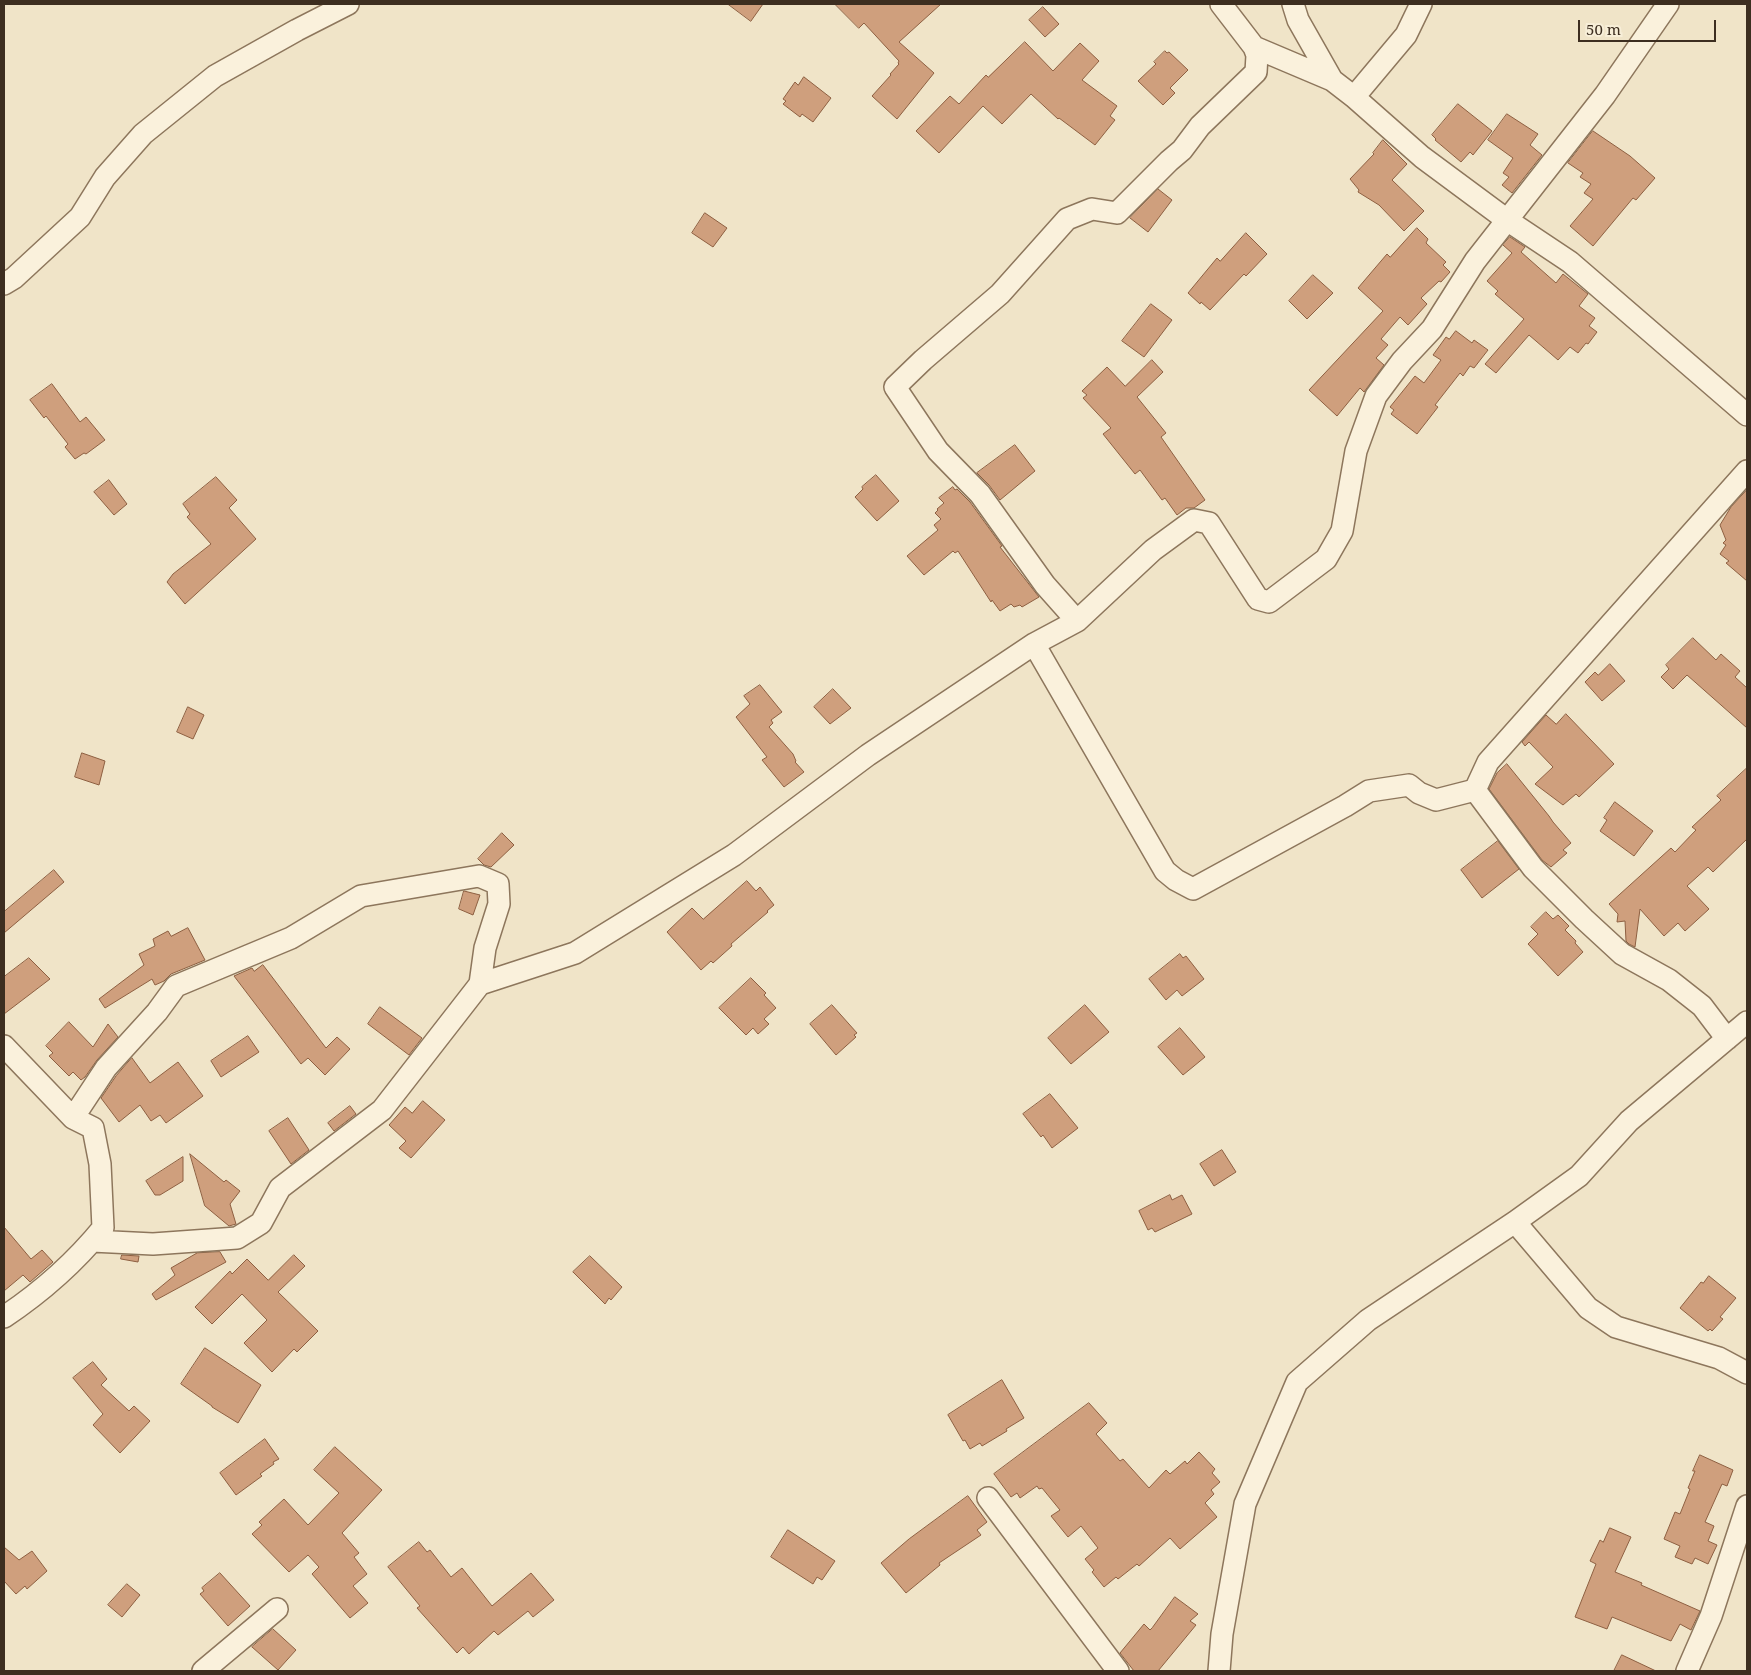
<!DOCTYPE html>
<style>
body{margin:0}
#map{position:relative;width:1751px;height:1675px;overflow:hidden;background:#f0e4c8;font-family:"Noto Serif",serif}
canvas{display:block}
.frame{position:absolute;inset:0;border:5px solid #3d2e20;pointer-events:none}
.scale{position:absolute;left:1578px;top:20px;width:138px;height:22px;box-sizing:border-box;border:2px solid #3d2e20;border-top:0;padding-left:6px;font-size:15px;line-height:18px;white-space:nowrap;color:#3d2e20;-webkit-text-stroke:4px #f7eed8;paint-order:stroke}
</style>
<div id="map">
<canvas width="1751" height="1675"></canvas>
<div class="frame"></div>
<div class="scale">50 m</div>
</div>
<script>
const context = document.querySelector('canvas').getContext('2d');
context.lineJoin = 'round';
function fill(path, color) { context.fillStyle = color; context.fill(path, 'evenodd'); }
function trace(path, color, width, dash) { context.strokeStyle = color; context.lineWidth = width; context.lineCap = dash ? 'butt' : 'round'; context.setLineDash(dash || []); context.stroke(path); }
const building = new Path2D(`
 M728,4H763L751,21Z
 M835,4H941L899,42L934,73L897,119L872,96L891,75L890,74L899,64L898,63L899,61L864,23L859,28Z
 M1043,7L1059,24L1045,37L1029,20Z
 M1025,42L1053,71L1080,43L1099,61L1082,80L1117,106L1110,116L1115,120L1095,145L1059,118L1058,119L1031,94L1002,124L983,106L939,153L916,131L950,96L959,104L986,75L988,77Z
 M1165,51L1167,53L1169,52L1188,70L1170,88L1175,93L1163,105L1138,81L1156,64L1154,62Z
 M804,77L831,98L813,122L802,114L800,117L783,104L786,101L783,99L795,82L798,85Z
 M1458,104L1492,131L1473,155L1470,152L1461,162L1435,140L1436,139L1432,135Z
 M1507,114L1538,134L1530,145L1542,155L1512,193L1502,185L1509,177L1503,173L1513,158L1488,140Z
 M1593,131L1630,156L1655,178L1636,200L1633,198L1593,246L1570,226L1593,199L1584,193L1591,184L1580,177L1583,173L1568,163Z
 M1383,140L1407,164L1392,180L1424,211L1404,231L1379,205L1358,192L1359,190L1350,179L1374,154L1373,153Z
 M1158,189L1172,200L1148,232L1130,218Z
 M705,213L727,228L713,247L692,233Z
 M1417,228L1428,239L1426,243L1446,262L1443,265L1450,272L1441,282L1439,281L1421,298L1427,304L1408,325L1400,317L1381,339L1388,345L1376,358L1384,365L1364,392L1360,388L1337,416L1309,390L1383,311L1358,288L1387,254L1390,257Z
 M1246,233L1267,254L1246,276L1244,274L1210,310L1201,302L1200,304L1188,293L1217,258L1220,261Z
 M1510,237L1525,247L1521,252L1556,283L1563,274L1588,294L1579,306L1595,318L1589,326L1597,332L1588,344L1586,343L1578,353L1570,347L1558,360L1529,335L1496,373L1485,364L1524,319L1495,294L1498,291L1487,281L1512,253L1503,245Z
 M1313,275L1333,293L1307,319L1289,301Z
 M1151,304L1172,320L1144,357L1122,341Z
 M1456,331L1472,343L1474,340L1488,350L1474,368L1470,366L1463,376L1460,373L1435,405L1438,407L1417,434L1391,414L1394,410L1390,407L1415,376L1424,383L1441,360L1433,355L1446,337L1449,339Z
 M1152,360L1163,372L1137,397L1166,433L1161,437L1205,500L1194,508H1186L1177,515L1165,498L1162,500L1140,470L1135,474L1103,434L1111,428L1083,398L1087,395L1082,391L1107,367L1125,386Z
 M52,384L80,422L86,417L105,440L86,454L84,453L75,459L65,447L68,444L46,416L44,418L30,400Z
 M1015,445L1035,471L1000,500L989,485L977,473Z
 M876,475L899,501L877,521L855,497L863,489L862,487Z
 M216,477L237,500L229,508L256,539L185,604L167,582L173,574L211,544L187,517L190,514L183,504Z
 M109,480L127,504L114,515L94,492Z
 M953,487L955,490L957,489L970,502L1002,546L1000,547L1039,597L1022,607L1020,605L1014,607L1011,604L1000,611L992,600L991,602L958,551L955,553L953,551L924,575L907,556L938,530L934,525L941,519L935,513L938,510L937,509L944,503L939,498Z
 M1747,490V581L1726,563L1729,561L1720,554L1726,545L1723,543L1726,540L1720,525L1731,507Z
 M1693,638L1716,660L1721,654L1740,671L1735,677L1747,688V728L1687,675L1673,689L1661,677L1669,669L1666,665Z
 M1610,664L1625,681L1602,701L1585,682L1595,672L1598,675Z
 M760,685L782,712L771,720L773,723L769,727L793,754L796,761L795,762L804,772L784,787L762,760L767,757L736,717L750,704L744,696Z
 M833,689L851,708L830,724L814,707Z
 M188,707L204,715L193,739L177,732Z
 M1566,714L1614,764L1579,797L1576,794L1563,805L1535,784L1553,767L1529,742L1525,746L1522,742L1546,715L1556,724Z
 M82,753L105,761L99,785L75,777Z
 M1507,764L1549,816L1553,822L1571,843L1563,850L1567,853L1551,867L1542,860L1489,789L1497,773Z
 M1747,768V839L1713,872L1708,867L1687,886L1709,909L1685,931L1678,923L1664,936L1640,909L1635,947L1629,944L1626,941L1625,921L1617,922L1618,914L1609,904L1671,848L1675,852L1696,830L1692,827L1721,800L1717,796Z
 M1615,802L1653,831L1634,856L1600,831L1607,820L1604,818Z
 M502,833L514,845L491,867L484,865L478,859Z
 M1498,841L1519,869L1482,898L1461,870Z
 M54,870L64,882L4,933V912Z
 M747,881L756,891L760,887L774,905L767,911L768,912L731,944L732,946L713,963L711,961L701,970L667,932L692,908L703,919Z
 M464,891L480,895L473,915L459,909Z
 M1546,912L1553,919L1558,915L1569,926L1565,930L1576,941L1575,943L1583,952L1558,976L1528,944L1538,934L1531,927Z
 M188,928L205,960L171,974L164,981L155,985L152,979L105,1008L99,999L144,965L139,954L155,946L153,939L168,931L171,936Z
 M1180,954L1183,958L1186,956L1204,979L1182,996L1177,990L1166,1000L1149,979Z
 M29,958L50,979L4,1014V977Z
 M263,965L326,1048L337,1037L350,1049L325,1075L308,1058L301,1064L234,976L252,968L254,971Z
 M751,978L766,993L764,995L776,1008L764,1019L769,1024L758,1034L753,1028L746,1035L719,1008Z
 M832,1005L857,1033L854,1035L856,1037L836,1055L810,1024Z
 M1085,1005L1109,1032L1071,1064L1048,1038Z
 M380,1007L422,1038L409,1055L368,1024Z
 M69,1022L93,1047L108,1024L118,1037L97,1060L85,1077L81,1080L73,1072L69,1076L49,1056L53,1053L46,1046Z
 M1180,1028L1205,1057L1183,1075L1158,1047Z
 M248,1036L259,1052L221,1077L211,1061Z
 M132,1058L150,1083L178,1062L203,1096L166,1123L160,1115L151,1121L140,1105L119,1122L101,1098L116,1076Z
 M1050,1094L1078,1128L1052,1148L1043,1135L1041,1137L1023,1114Z
 M423,1101L445,1120L411,1158L399,1148L406,1141L389,1125L405,1107L412,1113Z
 M350,1106L356,1114L334,1131L328,1123Z
 M288,1118L309,1150L291,1164L269,1131Z
 M1222,1150L1236,1172L1214,1186L1200,1164Z
 M190,1154L224,1182L226,1180L240,1191L230,1204L236,1224L229,1226L205,1206Z
 M183,1157V1181L160,1195H155L146,1181Z
 M1170,1195L1172,1200L1182,1195L1192,1214L1155,1232L1152,1228L1148,1230L1139,1211Z
 M4,1227L31,1259L42,1250L53,1262L30,1282L23,1275L4,1291Z
 M220,1252L226,1262L156,1300L152,1294L175,1275L171,1268L197,1253Z
 M122,1255L139,1256L138,1262L121,1259Z
 M294,1255L305,1266L278,1292L318,1331L297,1352L294,1349L272,1372L244,1343L267,1320L242,1294L212,1324L195,1307L230,1271L232,1274L247,1259L268,1280Z
 M590,1256L622,1287L611,1300L609,1298L605,1304L573,1272Z
 M1709,1276L1736,1298L1720,1317L1723,1319L1712,1331L1710,1329L1708,1331L1680,1308L1701,1282L1703,1283Z
 M205,1348L261,1385L238,1423L212,1407V1406L181,1384Z
 M93,1362L107,1379L101,1385L129,1411L134,1406L150,1421L120,1453L93,1425L103,1414L73,1378Z
 M1002,1380L1024,1418L1006,1429L1007,1431L982,1446L980,1443L970,1449L965,1440L963,1441L948,1415Z
 M1089,1403L1107,1423L1096,1434L1120,1461L1123,1459L1149,1488L1166,1470L1170,1474L1185,1461L1187,1464L1199,1452L1215,1469L1212,1473L1220,1482L1211,1490L1214,1494L1205,1503L1217,1517L1180,1549L1170,1538L1139,1566L1137,1564L1118,1579L1116,1577L1104,1587L1092,1572L1094,1570L1085,1559L1098,1548L1081,1526L1068,1537L1051,1516L1060,1510L1042,1488L1039,1489L1037,1486L1020,1498L1017,1493L1011,1497L994,1474Z
 M265,1439L279,1459L273,1462L274,1464L260,1474L262,1476L236,1495L220,1473Z
 M335,1447L382,1490L342,1533L359,1553L354,1557L367,1574L353,1586L368,1603L350,1618L312,1574L319,1567L308,1555L289,1572L252,1534L262,1525L259,1522L284,1499L308,1525L339,1493L314,1470Z
 M1700,1455L1733,1470L1727,1486L1722,1484L1705,1522L1714,1526L1708,1541L1717,1545L1708,1564L1695,1558L1692,1564L1675,1557L1680,1546L1664,1539L1675,1512L1680,1514L1690,1489L1688,1488L1695,1471H1693Z
 M968,1496L987,1522L977,1530L981,1535L939,1563L940,1565L906,1593L881,1563L909,1539Z
 M1610,1528L1631,1537L1615,1572L1642,1583L1641,1585L1700,1611L1691,1630L1680,1624L1671,1641L1612,1617L1607,1629L1575,1617L1596,1564L1590,1561L1600,1540L1603,1542Z
 M788,1530L835,1561L822,1580L817,1577L813,1584L771,1557Z
 M419,1542L427,1552L430,1550L451,1577L462,1568L492,1606L531,1573L554,1600L533,1617L528,1611L498,1635L494,1631L469,1654L463,1647L457,1653L417,1608L420,1606L388,1567Z
 M4,1547L19,1560L32,1551L47,1571L27,1589L25,1586L16,1594L4,1581Z
 M220,1573L250,1606L228,1626L200,1594L204,1591L202,1588Z
 M127,1584L140,1595L122,1617L108,1605Z
 M1175,1597L1198,1614L1190,1621L1196,1625L1158,1671H1134L1120,1653L1144,1624L1150,1630L1152,1628Z
 M273,1629L296,1650L278,1670L252,1647Z
 M1622,1655L1656,1671H1614Z`);
fill(building, '#cf9f7d');
trace(building, '#8d5f41', 1);
const minor = new Path2D(`
 M1221,4L1254,47L1332,80L1354,97L1422,157L1507,220L1570,262L1747,415
 M1293,4L1298,20L1332,80
 M1354,97L1406,35L1421,4
 M4,284L14,278L80,217L105,177L143,134L215,76L297,30L348,4
 M1077,621L1045,585L980,494L938,451L895,387L923,360L1000,294L1067,219L1092,209L1117,213L1169,161L1182,150L1200,126L1256,72L1257,55L1254,47
 M1034,644L1165,871L1176,880L1193,889L1345,806L1369,791L1409,785L1419,793L1436,800L1475,790L1488,762L1747,471
 M1475,790L1533,868L1584,919L1622,954L1669,980L1702,1006L1727,1039
 M4,1046L73,1118L93,1128L100,1164L103,1228C76,1261 40,1293 4,1317
 M73,1118L106,1068L157,1012L176,986L291,938L361,896L479,876L498,884L499,904L485,948L480,984
 M1515,1222L1588,1308L1616,1327L1719,1358L1747,1373
 M92,1241L153,1244L237,1238L261,1223L280,1188L382,1110L480,984L575,953L734,855L868,755L1034,644L1077,621L1153,550L1194,520L1209,523L1258,599L1269,602L1326,559L1342,531L1356,451L1376,396L1402,361L1432,329L1475,261L1605,95L1668,4
 M988,1498L1118,1671
 M203,1671L277,1609
 M1219,1671L1222,1634L1245,1504L1297,1382L1368,1320L1515,1222L1579,1176L1629,1121L1747,1022
 M1687,1671L1711,1616L1747,1506`);
trace(minor, '#8d765c', 24);
trace(minor, '#faf1dc', 21);
</script>
